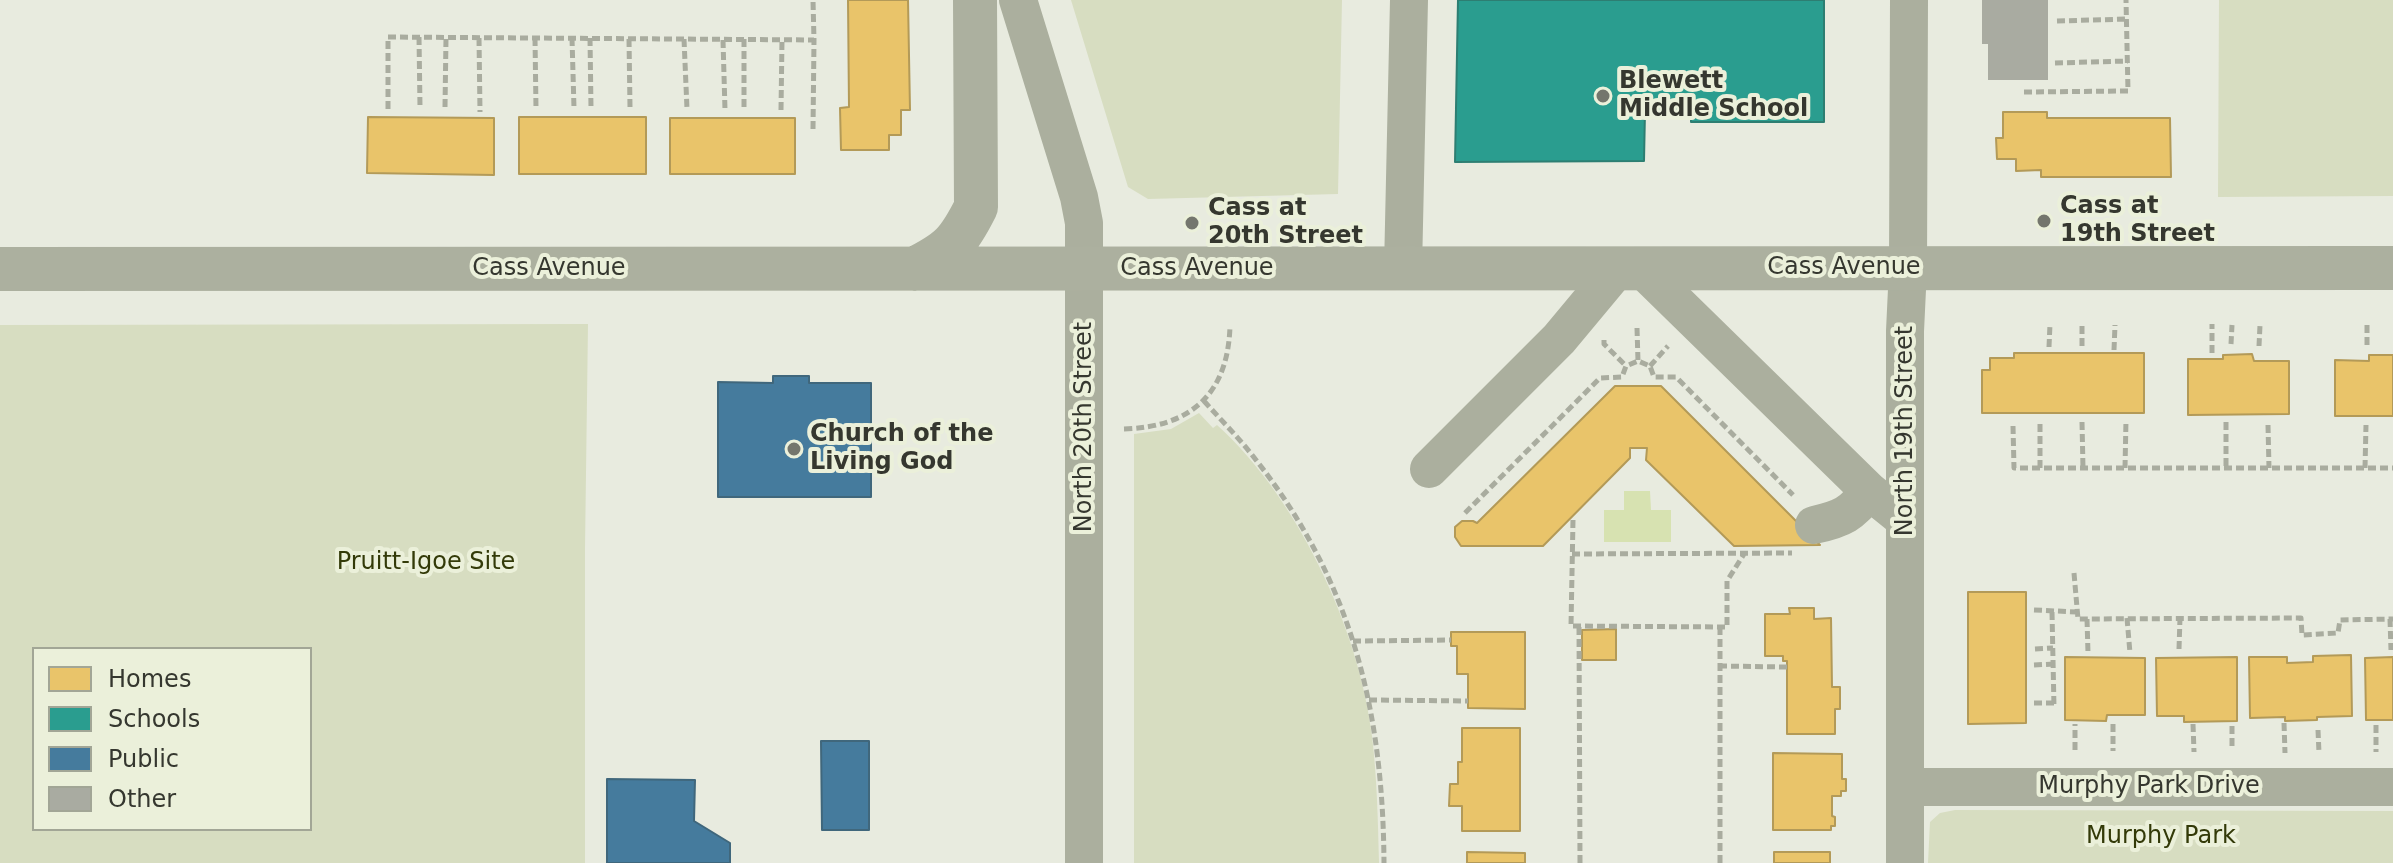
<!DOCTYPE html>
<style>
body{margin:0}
#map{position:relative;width:2393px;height:863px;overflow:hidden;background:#e8ebdf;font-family:"DejaVu Sans",sans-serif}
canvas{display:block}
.legend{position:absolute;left:32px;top:647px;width:280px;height:184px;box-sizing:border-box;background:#ebf0da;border:2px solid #a2a696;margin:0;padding:10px 14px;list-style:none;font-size:24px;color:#35372f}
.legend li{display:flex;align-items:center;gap:16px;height:40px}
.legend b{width:40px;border:2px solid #a2a696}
</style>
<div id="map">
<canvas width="2393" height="863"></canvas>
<ul class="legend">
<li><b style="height:22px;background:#e9c46a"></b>Homes</li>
<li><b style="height:22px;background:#2a9d8f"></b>Schools</li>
<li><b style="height:22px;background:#457b9d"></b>Public</li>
<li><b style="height:22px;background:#a9aba1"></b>Other</li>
</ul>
</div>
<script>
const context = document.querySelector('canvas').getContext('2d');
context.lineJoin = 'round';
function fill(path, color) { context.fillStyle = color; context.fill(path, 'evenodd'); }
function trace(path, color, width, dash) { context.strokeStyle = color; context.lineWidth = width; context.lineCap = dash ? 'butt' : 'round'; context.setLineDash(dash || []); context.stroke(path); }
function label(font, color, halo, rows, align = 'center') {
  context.font = font + ' "DejaVu Sans",sans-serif'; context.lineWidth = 8; context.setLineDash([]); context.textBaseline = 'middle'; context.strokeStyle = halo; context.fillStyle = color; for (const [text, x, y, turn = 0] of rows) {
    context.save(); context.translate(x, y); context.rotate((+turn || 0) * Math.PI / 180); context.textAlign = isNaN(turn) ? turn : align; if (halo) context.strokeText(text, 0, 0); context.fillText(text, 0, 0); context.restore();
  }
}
fill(new Path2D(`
 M1071,0H1342L1338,194L1148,199L1128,187Z
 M2219,0H2393V196L2218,197Z
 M588,324L585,548V863H0V325ZM34,649H310V829H34Z
 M1199,413L1213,428L1217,425C1298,498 1359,629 1372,736C1377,778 1378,821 1379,863H1134V434L1171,429Z
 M1955,810L2393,811V863H1928L1930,822L1940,813Z`), '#d7ddc1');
fill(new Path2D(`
 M1624,491H1650L1651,510H1671V542H1604V510H1624Z`), '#d7e2b1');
const homes = new Path2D(`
 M848,0H908L910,110H901V135H889V150H841L840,108L849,107Z
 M2003,112H2047V118H2170L2171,177H2041V170L2016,171V159H1997L1996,138H2003Z
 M368,117L494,118V175L367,173Z
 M519,117H646V174H519Z
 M670,118H795V174H670Z
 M2014,353H2144V413H1982V370H1990V358H2014Z
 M2252,354L2254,361H2289V414L2188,415V359H2223V355Z
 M2369,355H2393V416H2335V360L2369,361Z
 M1615,386H1661L1820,545L1734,546L1646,460L1647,448H1630V458L1543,546H1461L1455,537V527L1462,521H1473L1477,523Z
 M1968,592H2026V723L1968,724Z
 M1789,608H1814V619L1831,618L1832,687H1840V709H1835V734H1787V661H1783V656H1765V614H1790Z
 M1616,629V660H1582V630Z
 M1451,632H1525V709L1468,708V674H1457V646H1451Z
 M2351,655L2352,716L2317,717V720L2285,721V717L2250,718L2249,657H2287V663L2313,662V656Z
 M2065,657L2145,658V715H2107L2106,721L2065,720Z
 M2237,657V721L2184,722V716H2157L2156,658Z
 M2393,657V720H2366L2365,658Z
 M1462,728H1520V831H1462V806H1449L1450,784H1458V762H1462Z
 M1773,753L1842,754V779H1846V791H1841V796H1832V816L1835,817V826H1831V830H1773Z
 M1467,852L1525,853V863H1467Z
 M1774,852H1830V863H1774Z`);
fill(homes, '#e9c46a');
trace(homes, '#b39a58', 2);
const schools = new Path2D(`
 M1458,0H1824V122H1691V110L1645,111L1644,161L1455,162Z`);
fill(schools, '#2a9d8f');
trace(schools, '#2d7e72', 2);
const public = new Path2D(`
 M773,376H809V383H871V497H718V382L773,383Z
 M821,741H869V830H822Z
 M607,779L695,780L694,821L730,843V863H607Z`);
fill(public, '#457b9d');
trace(public, '#40677c', 2);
fill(new Path2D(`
 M1982,0H2048V80H1988V44H1982Z`), '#a9aba1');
trace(new Path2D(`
 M2057,21L2127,19
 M419,37L420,107
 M479,38L480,112
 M535,38L536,109
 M572,38L574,108
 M590,38L591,108
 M629,39L630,107
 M684,39L687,109
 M744,39V111
 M723,40L725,110
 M2055,63L2128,61
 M2024,92L2128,91L2126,0
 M445,107L446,38
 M388,109V37L814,40L813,0
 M781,110L782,40
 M813,129L814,40
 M2367,325V348
 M1637,328L1638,361
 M1604,340V344L1626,366
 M2231,344L2232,325
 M2082,346V324
 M2259,346L2260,325
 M2049,347L2050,324
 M2114,350L2115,325
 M2212,353V324
 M1650,366L1668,346
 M1204,401C1221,420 1240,439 1256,460C1352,582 1383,710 1384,863
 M2082,422L2083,468
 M2226,422V468
 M2268,425L2269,468
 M2013,426L2014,468H2393
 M1124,429C1191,427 1228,394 1230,326
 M2040,468V422
 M2125,468L2126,420
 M2365,468L2366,425
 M1465,513L1600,378L1622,377L1626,366L1638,361L1650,366L1654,377H1676L1793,495
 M1573,520L1571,626L1727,627V581L1744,554
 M1572,554L1792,553
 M2074,573L2078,619L2301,618L2302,635L2338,633L2340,620L2393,619
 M2034,610L2077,612
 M2052,612L2054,707
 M2127,618L2130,653
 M2087,619L2088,653
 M2390,619L2391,650
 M1579,627L1580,863
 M1353,641L1451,640
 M2035,649L2053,648
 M2179,649L2180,618
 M2034,665L2054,664
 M1719,666L1787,667
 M1369,700L1468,701
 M2034,703H2054
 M2284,723L2285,753
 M2113,724V751
 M2193,724L2194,752
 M2376,725V752
 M2232,726V750
 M2318,730L2319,753
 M2075,750V724
 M1720,863V627`), '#a9ac9f', 5, [8, 4]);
trace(new Path2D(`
 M1018,0L1079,197L1084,223V863
 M1641,268L1869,491L1905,520
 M1403,269L1409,0
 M1429,469L1559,339L1619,267
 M1814,525C1842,519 1852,514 1869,491
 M1905,787H2393
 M1905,863V331L1908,268L1909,0`), '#abaf9e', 38);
trace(new Path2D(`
 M0,269L2393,268
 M914,269C950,251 958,243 976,207L975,0`), '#acb09f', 44);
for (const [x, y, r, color] of [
 [1603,96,8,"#74766d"],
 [2044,221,8,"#74766d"],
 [1192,223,8,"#74766d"],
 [794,449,8,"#74766d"]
]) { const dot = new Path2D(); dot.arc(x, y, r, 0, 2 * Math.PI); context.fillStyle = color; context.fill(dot); trace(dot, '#ebf0da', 3); }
label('bold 24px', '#35372f', '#ebf0da', [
 ["Blewett",1619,82],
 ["Middle School",1619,110],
 ["Cass at",2060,207],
 ["19th Street",2060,235],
 ["Cass at",1208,209],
 ["20th Street",1208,237],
 ["Church of the",810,435],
 ["Living God",810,463]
], 'left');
label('24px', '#35372f', '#ebf0da', [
 ["Cass Avenue",1844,268],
 ["Cass Avenue",549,269],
 ["Cass Avenue",1197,269],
 ["North 20th Street",1085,427,-90],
 ["North 19th Street",1906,431,-90],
 ["Murphy Park Drive",2149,787]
]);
label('24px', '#333a08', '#ebf0da', [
 ["Pruitt-Igoe Site",426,563],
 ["Murphy Park",2161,837]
]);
</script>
